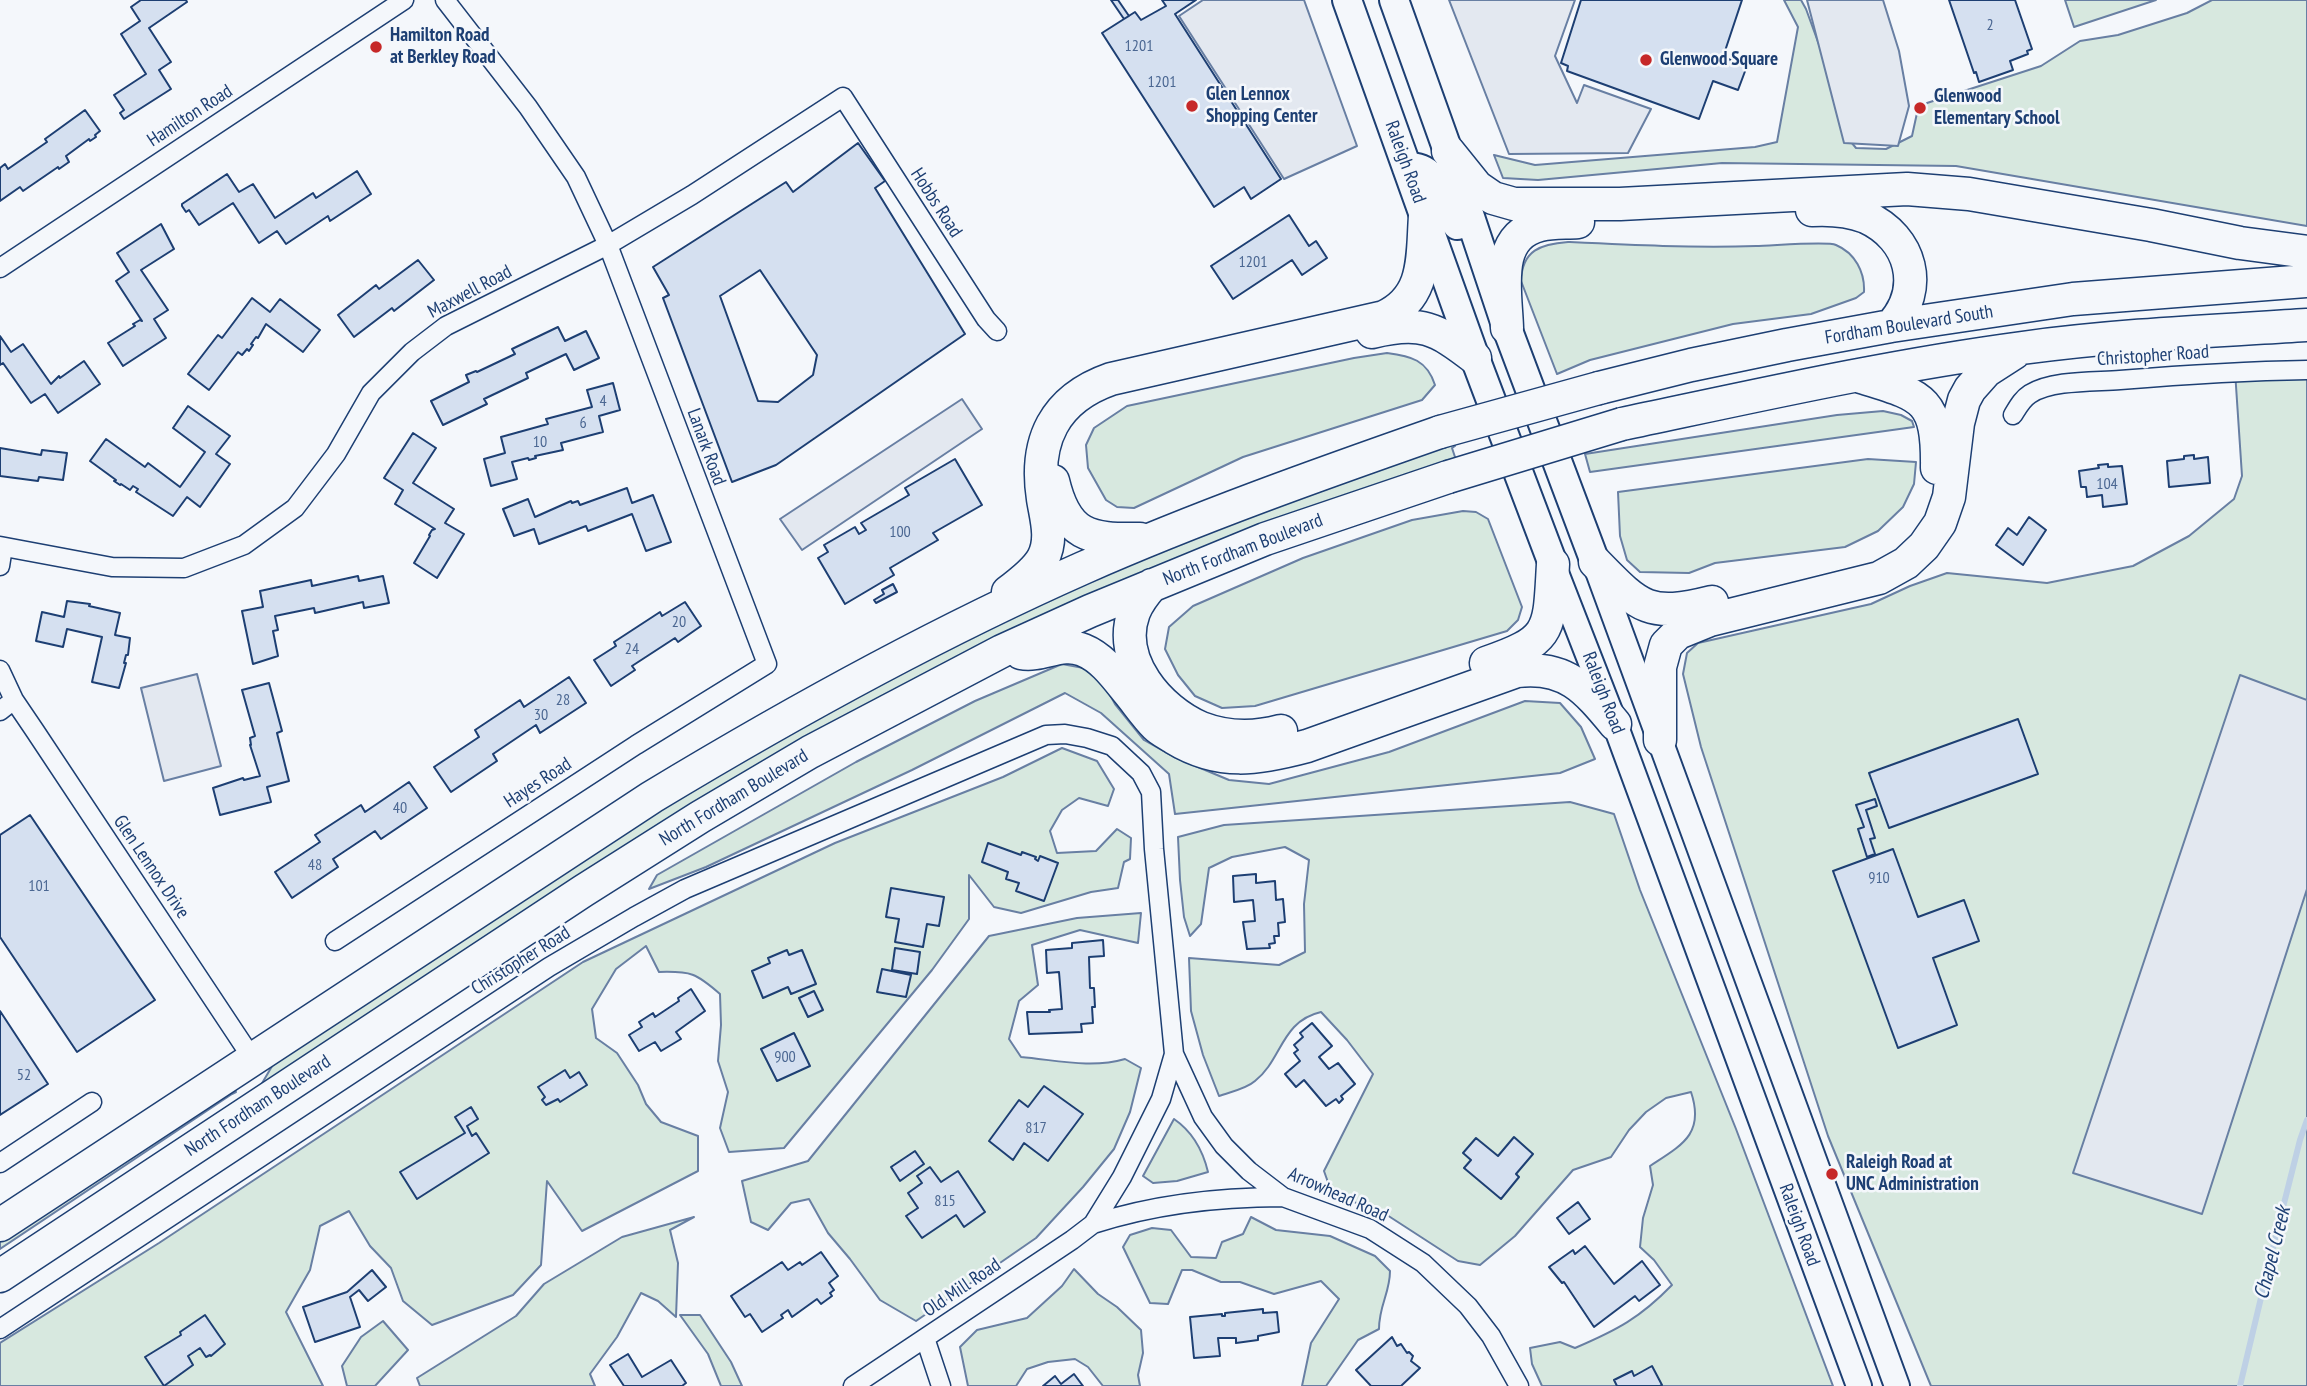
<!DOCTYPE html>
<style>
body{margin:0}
canvas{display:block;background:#f4f7fb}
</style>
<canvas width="2307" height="1386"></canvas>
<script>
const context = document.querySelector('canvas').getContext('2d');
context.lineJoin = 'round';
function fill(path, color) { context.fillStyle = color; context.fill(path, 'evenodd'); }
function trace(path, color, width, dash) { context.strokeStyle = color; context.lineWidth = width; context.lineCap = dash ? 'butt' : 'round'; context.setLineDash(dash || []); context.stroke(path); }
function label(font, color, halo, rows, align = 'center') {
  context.font = font + ' "PT Sans Narrow",sans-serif'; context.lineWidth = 5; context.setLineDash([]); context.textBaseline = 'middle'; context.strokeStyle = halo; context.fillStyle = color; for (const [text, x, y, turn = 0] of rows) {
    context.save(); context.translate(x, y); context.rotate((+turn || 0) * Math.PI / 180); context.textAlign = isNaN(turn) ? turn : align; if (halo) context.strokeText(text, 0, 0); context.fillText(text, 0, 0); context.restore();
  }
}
const green = new Path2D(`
 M1784,0H1801L1806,9L1837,94L1847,137L1856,148L1886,149L1912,136L1917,113L1927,103L2041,66L2080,41L2118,35L2187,13L2212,0H2307V226L1956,166L1722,163L1538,180L1503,178L1494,155L1535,165L1755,147L1777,142L1798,27Z
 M2065,0H2156L2074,27Z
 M1568,242C1631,245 1693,248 1756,246C1770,246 1827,241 1836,245C1855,253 1865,272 1864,292L1856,298L1811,314L1733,324L1590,360L1557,374L1521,281C1522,250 1541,244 1568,242Z
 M1387,353C1411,356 1427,360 1435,385L1422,400L1243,457L1134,508L1117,507L1106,500L1088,468L1086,445L1094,428L1127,406L1354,358Z
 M2307,370V1386H1931L1828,1136L1701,747L1683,674L1687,653L1698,643L1871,604L1910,586L1947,573L2047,583L2133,566L2189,536L2234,499L2242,476L2235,371Z
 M1883,411L1901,415L1912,421L1914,427L1590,472L1585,454L1837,415Z
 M1454,443L1455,446L1452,448L1456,460L1090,599L261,1085L278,1056L643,815L839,700L1129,560Z
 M1868,459L1916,462L1914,484L1903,507L1878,531L1845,547L1715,563L1689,573L1640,572L1627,560L1620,536L1618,492Z
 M1463,511L1476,512L1488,519L1522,607L1518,620L1507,631L1255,706L1222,708L1195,696L1178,675L1165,649L1169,627L1193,606L1303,558L1412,520Z
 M1062,664L1089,669L1102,680L1115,704L1144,740L1174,757L1229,780L1269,784L1389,752L1525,701L1560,703L1581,727L1595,759L1560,773L1175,814L1169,774L1101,713L1065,693L912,770L706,867L649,889L657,875L856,762L975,701Z
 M1062,748L1097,761L1114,789L1108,806L1079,798L1062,810L1050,831L1057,853L1096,851L1117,829L1131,838L1130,859L1124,862L1118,888L1091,892L1021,913L994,907L969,875V919L932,970L784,1148L729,1152L720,1128L728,1092L718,1061L721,1025L720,994C696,973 691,971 659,972L646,946L616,969L592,1009L596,1038L617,1053L638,1085L646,1104L661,1122L698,1136V1171L582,1231L547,1181L541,1265L513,1295L432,1325L403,1301L391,1268L370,1246L349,1211L320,1226L310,1270L286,1312L323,1386H0V1343L159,1243L583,962L835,843L1003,777Z
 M1570,802L1614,814L1640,890L1736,1129L1833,1386H1542L1532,1364L1530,1348L1560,1342L1575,1348C1617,1330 1640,1318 1672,1285L1654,1260L1640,1247L1643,1218L1653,1185L1650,1166C1682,1145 1705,1134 1691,1092L1666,1098L1646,1112L1629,1130L1611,1157L1573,1170L1515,1236L1480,1265L1458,1261L1387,1215L1354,1202L1330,1188L1324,1171L1373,1074L1347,1040L1321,1012C1281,1021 1282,1060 1255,1081C1246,1089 1230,1092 1219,1096L1203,1055L1191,1011L1189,958L1279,965L1305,952L1304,904L1309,860L1285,847L1232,857L1209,868L1201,924L1190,936L1184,917L1180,880L1178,837L1224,825Z
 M1141,913L1138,943L1080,930L1032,945L1038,985L1019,1001L1009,1039L1021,1057C1056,1060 1091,1069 1125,1059L1141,1068L1130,1112L1114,1149L1083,1187L1036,1238L916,1321L880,1300L850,1259L828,1233L809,1199L791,1203L768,1230L751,1222L742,1181L808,1161L989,936L1077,918Z
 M234,1087L236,1092L232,1094L0,1249V1239Z
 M1174,1119C1193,1132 1203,1151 1208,1172L1177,1181L1153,1183L1143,1176Z
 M694,1217L670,1230L678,1263L676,1317L658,1301L641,1293L617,1337L590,1374L595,1386H420L417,1378L516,1316L544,1284L622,1237Z
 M1251,1217L1276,1230L1330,1236L1375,1256L1390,1271C1390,1293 1379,1305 1379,1329L1358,1340L1326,1386H1302L1311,1343L1339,1299L1321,1281L1274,1294L1240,1282H1221L1192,1270H1182L1168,1304L1150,1303L1123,1247L1130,1235L1152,1228L1171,1230L1191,1257L1216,1258L1222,1242L1243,1234Z
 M1074,1269L1098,1294L1117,1307L1141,1330L1143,1353L1138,1375L1140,1386H1103L1088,1367L1075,1359L1048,1362L1027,1369L1016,1386H968L960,1347L977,1330L1027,1318L1062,1286Z
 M680,1315H700L731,1362L742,1386H721L708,1354Z
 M383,1321L408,1350L375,1386H347L342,1366L361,1337Z`);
fill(green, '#d7e8df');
trace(green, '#687fa3', 2);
const parking = new Path2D(`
 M1203,0H1304L1357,146L1284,179L1179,16Z
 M1449,0H1575L1555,56L1577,103L1584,85L1651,109L1628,153L1509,154Z
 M1807,0H1883L1899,51L1909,106L1898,146L1844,143Z
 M962,399L982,429L802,550L780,519Z
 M197,674L221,766L164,781L141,688Z
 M2240,675L2307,700V889L2202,1214L2073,1173Z`);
fill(parking, '#e3e8f0');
trace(parking, '#687fa3', 2);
trace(new Path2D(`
 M2240,1386L2275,1239L2300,1140L2307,1120`), '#bed0e5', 6);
const building = new Path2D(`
 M141,0H186L187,2L149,28L171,62L159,70L171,89L124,119L120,113L124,110L114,95L146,74L121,34L140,21L131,7Z
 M1111,0H1118L1129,16L1124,19Z
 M1162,0H1196L1175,14L1281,179L1251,199L1244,187L1214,207L1102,33L1135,12L1141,20L1166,6Z
 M1581,0H1742L1723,57L1747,66L1738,90L1713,81L1699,119L1567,71L1568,66L1561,63Z
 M1949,0H2015L2032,49L2027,51L2028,54L2010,61L2013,70L1979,82L1976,72L1974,73Z
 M85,110L100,131L95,135L96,137L90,141L89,139L66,156L69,162L59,169L58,167L23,191L20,187L0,201V168L5,164L8,169L47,142L45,139Z
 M858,143L885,181L875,188L965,334L776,465L732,482L663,298L669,295L653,267L786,182L793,192ZM760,270L817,355L813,375L778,402L758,401L720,296Z
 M357,171L371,194L330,221L328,216L286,244L277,231L259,243L233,203L199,225L189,210L186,212L182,206V204L227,174L239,192L253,184L275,218L313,193L316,198Z
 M1289,215L1309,246L1316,241L1327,258L1302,275L1292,260L1233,299L1211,266Z
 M161,224L174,249L141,270L168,310L154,319L166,338L123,366L108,343L135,326L133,324L140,320L142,321L116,281L129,272L117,253Z
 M418,260L434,280L394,311L392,308L354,337L338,315L376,285L379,289Z
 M252,298L270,312L280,299L320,330L303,352L266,324L258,338L256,337L251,344L253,345L249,351L247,349L242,355L238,352L209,390L188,374L218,335L222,338Z
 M558,327L565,341L586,331L599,358L574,370L566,354L526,373L528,378L484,399L487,404L443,425L431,401L469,382L466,375L476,371L477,372L515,354L512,349Z
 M0,336L11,352L23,344L51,384L59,376L60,378L84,361L100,384L58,413L45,394L31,403L3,363L0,365Z
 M613,383L620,410L599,416L603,432L561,443L563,450L535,456L536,458L529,460L528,458L512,462L517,479L491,486L484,459L505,453L501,437L548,424L546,419L592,407L587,390Z
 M188,406L230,436L216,454L230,464L200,507L187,497L173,516L136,492L138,489L133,486L130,490L121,484L120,485L114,481L116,480L90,461L106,439L145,467L148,463L180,487L205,452L173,428Z
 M413,433L436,448L413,483L454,509L445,523L464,534L437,578L414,563L430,536L429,535L432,530L435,529L395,504L403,490L384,478Z
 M0,448L41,455L42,450L67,453L63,480L39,477L38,481L0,476Z
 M2194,455V459L2208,457L2210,483L2169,487L2167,461L2184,459V456Z
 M955,459L982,505L933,533L938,540L890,568L894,575L845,604L818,558L828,552L824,545L855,527L859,534L866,530L861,523L909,495L905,488Z
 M2108,464V467L2122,466L2127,504L2103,507L2102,495L2087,497L2086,487H2081L2079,471L2099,468L2098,465Z
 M627,488L632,503L653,495L671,542L646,551L632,514L588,531L586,526L539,544L534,529L514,536L503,509L528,499L535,517L571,501L572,503L578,501L580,505Z
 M2029,517L2046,530L2023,565L1996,545L2008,528L2017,535Z
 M358,576L359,581L383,576L389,603L364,608L363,602L315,613L314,608L275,616L278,630L273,631L278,656L253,664L242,611L263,607L260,591L311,580L312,586Z
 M893,584L897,592L876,603L874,600L884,594L882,590Z
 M67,601L90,604L89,606L120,613L115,635L130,638L128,655H126L124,663H126L119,688L92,682L102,637L67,629L63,647L36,641L42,612L64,617Z
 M685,602L701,626L678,642L675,638L632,666L635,670L611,686L594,660L616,646L614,642L660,612L662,616Z
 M569,677L586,703L540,733L536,725L493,754L497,761L451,792L434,767L479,737L475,730L520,700L524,707Z
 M269,683L282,731L277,733L289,781L267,787L271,802L220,815L213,788L243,778L244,780L260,776L250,745H251L250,738L255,736L242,690Z
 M2018,719L2038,774L1889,828L1869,773Z
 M409,782L427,808L381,839L375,831L333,859L338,867L292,898L275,872L320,842L315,835L361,805L365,812Z
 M1875,799L1877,806L1866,810L1875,838L1870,839L1875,854L1867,857L1858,829L1864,827L1856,805Z
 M30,815L155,1000L77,1052L0,937V835Z
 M988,843L1021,855L1022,852L1036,857L1035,859L1038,861L1040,856L1058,863L1044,901L1016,891L1019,883L1006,879L1008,872L982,862Z
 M1893,849L1918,917L1964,900L1979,941L1933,958L1957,1025L1898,1048L1833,871Z
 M1256,874V883L1275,881L1276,900L1283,899L1285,922L1278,923L1279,936H1274L1275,943L1269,944L1270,948L1247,949L1243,922L1255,921L1253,900L1234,902L1233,876Z
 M891,888L944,897L939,926L927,924L923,947L895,942L899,919L886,917Z
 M1103,940L1104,956L1089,957L1090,988H1094L1095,1007H1092L1093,1023L1081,1024L1082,1032L1029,1034L1027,1012H1050L1049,1010L1062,1009L1059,972L1047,973L1046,950L1072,948V943Z
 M895,948L920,952L917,974L892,970Z
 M787,950L789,955L802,950L816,984L791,994L788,987L763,998L752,971L770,963L768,958Z
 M882,969L911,975L906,997L877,992Z
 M691,989L705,1011L676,1032L681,1039L661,1051L655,1042L639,1051L629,1035L642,1027L639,1022L653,1013L655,1017L679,1001L678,998Z
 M814,991L823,1010L808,1017L799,998Z
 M0,1011L48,1084L0,1115Z
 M1312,1023L1332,1046L1319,1057L1329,1069L1338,1063L1355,1084L1341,1096L1343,1099L1339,1103L1336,1099L1326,1106L1304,1080L1296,1087L1285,1074L1300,1061L1294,1053L1298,1050L1294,1045L1303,1037L1300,1033Z
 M794,1033L810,1066L777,1081L761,1049Z
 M565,1070L570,1078L579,1072L587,1085L560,1102L558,1099L546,1105L542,1100L545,1097L538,1087Z
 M1044,1086L1083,1114L1048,1161L1024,1143L1013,1160L989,1141L1019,1100L1028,1107Z
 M471,1107L478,1119L467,1126L472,1136L476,1133L489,1153L417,1199L400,1172L465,1133L455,1117Z
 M1514,1137L1533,1154L1516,1174L1519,1177L1501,1199L1464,1168L1471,1160L1463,1153L1476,1138L1498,1156Z
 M915,1151L924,1164L900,1181L891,1167Z
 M930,1167L941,1182L958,1171L985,1212L964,1227L956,1215L922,1238L906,1216L918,1208L908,1193L922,1183L917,1176Z
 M1578,1202L1590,1219L1569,1234L1557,1218Z
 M1585,1246L1614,1284L1642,1261L1660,1285L1639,1301L1635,1296L1594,1327L1564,1282L1562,1283L1549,1267L1573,1250L1575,1254Z
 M821,1252L838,1276L829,1283L834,1290L830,1293L832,1296L821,1304L817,1299L792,1317L788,1310L781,1315L783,1318L762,1332L750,1314L745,1317L731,1296L782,1262L788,1270L800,1262L802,1265Z
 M372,1270L386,1287L368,1301L359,1290L350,1297L360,1327L315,1342L303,1307L347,1292Z
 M1263,1309V1313L1277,1312L1279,1332L1258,1336V1340L1236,1343V1338H1218L1220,1356L1194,1358L1190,1317L1222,1314V1316H1225V1313Z
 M205,1315L225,1344L211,1356L210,1355L206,1357L200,1348L188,1356L193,1365L164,1386L145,1357L181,1335L180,1332Z
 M1392,1337L1397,1346L1401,1344L1407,1353L1409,1352L1413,1356L1411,1361L1420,1368L1401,1386H1371L1356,1370Z
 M628,1354L642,1377L671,1360L686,1383L682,1386H624L610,1365Z
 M1652,1366L1662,1385L1660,1386H1617L1614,1380L1632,1371L1634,1376Z
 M1074,1374L1083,1386H1043L1055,1376L1061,1384Z`);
fill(building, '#d5e0f0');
trace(building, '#1d3f73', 2);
const street = new Path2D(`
 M0,268L404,0
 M2013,415C2018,407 2022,399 2030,394C2052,380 2094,382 2120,380C2182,375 2244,371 2307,370
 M0,546L112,567L184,568L244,545L295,508L336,454L371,393L412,352L446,326L608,245L692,195L843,97L986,319L997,331
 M0,566L3,547
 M0,670L14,700L35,731L252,1058
 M0,711L14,700
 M335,941L636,745L767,664L608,245L576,177L528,107L445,0
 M0,1163L92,1102
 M1093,1224C1155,1204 1218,1197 1283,1197
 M0,1329L549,967L634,917L685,889L1046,735L1065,734L1087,738L1112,746L1141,773L1151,792L1154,849L1174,1054L1203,1117L1224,1146L1249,1171L1283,1197L1370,1229L1423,1263L1468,1306L1491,1336L1519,1386
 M925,1338L941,1386
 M853,1386L1072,1240L1093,1224L1122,1177L1161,1099L1174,1054`);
const secondary = new Path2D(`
 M1596,566L1897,1386
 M1555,570L1615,724L1859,1386`);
const primary = new Path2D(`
 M1347,0L1475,358L1553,564
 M1394,0L1448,151L1507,328L1595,562
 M1407,168C1436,163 1447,204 1457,225`);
const highway = new Path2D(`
 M1448,151L1477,187L1493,198L1514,204H1620L1907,189L1969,194L2151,225L2240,243L2307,252
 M1812,210C1831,209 1848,210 1866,217C1912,238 1925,289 1891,326
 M1507,328C1506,291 1493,237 1540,225C1552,222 1566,223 1578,222
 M1372,332C1421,320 1436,328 1475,358
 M1861,377C1923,396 1938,398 1937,468
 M1599,388L1691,365L1787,345L1891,326L2073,299L2307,281
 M1622,424C1755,396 1887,366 2022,348C2117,335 2212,331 2307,325
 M1053,481C1066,536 1089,540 1140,539
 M1595,562C1640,608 1648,618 1712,602
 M1152,585C1145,593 1138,602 1134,612C1116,660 1159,710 1201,728C1227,738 1255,738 1281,731
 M1008,592C1020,583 1036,571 1043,558C1053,539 1046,518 1043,499C1034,441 1054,399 1111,379L1384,317C1427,297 1422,257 1425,216
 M1021,653C1042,657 1061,641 1083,650C1103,658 1116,677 1129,693C1138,704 1146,716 1156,726C1161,731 1168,734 1174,738C1220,766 1258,759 1307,746L1517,671C1566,665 1586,689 1615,724
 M1486,663C1553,640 1549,631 1553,564
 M1660,740V667L1666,645L1678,633L1710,620L1879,578L1906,563L1924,546L1940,523L1949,497L1958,423L1964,400L1970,389L1986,371L2014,353
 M0,1225L652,797C791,713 934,634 1083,568C1199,517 1320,474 1440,432
 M0,1276L583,891L700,817L810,752L1002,651L1090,611L1265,539L1448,477`);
trace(street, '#1d3f73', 21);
trace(secondary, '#1d3f73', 28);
trace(primary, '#1d3f73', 32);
trace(highway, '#1d3f73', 35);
trace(street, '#f4f7fb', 18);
trace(secondary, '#f4f7fb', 24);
trace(primary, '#f4f7fb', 28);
trace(highway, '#f4f7fb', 32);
const highwayBridge = new Path2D(`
 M1440,432L1599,388
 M1448,477L1622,424`);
trace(highwayBridge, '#1d3f73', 35, []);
trace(highwayBridge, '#f4f7fb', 32);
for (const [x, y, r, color] of [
 [376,47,7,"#c62828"],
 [1646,60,7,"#c62828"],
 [1192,106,7,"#c62828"],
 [1920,108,7,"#c62828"],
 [1832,1174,7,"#c62828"]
]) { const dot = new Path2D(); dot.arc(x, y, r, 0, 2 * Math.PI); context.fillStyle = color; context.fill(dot); trace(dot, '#f4f7fb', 2.5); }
label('16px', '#4b6792', null, [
 ["2",1990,25],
 ["1201",1139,46],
 ["1201",1162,82],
 ["1201",1253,262],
 ["4",603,401],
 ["6",583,423],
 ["10",540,442],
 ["104",2107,484],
 ["100",900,532],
 ["20",679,622],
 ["24",632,649],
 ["28",563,700],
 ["30",541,715],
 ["40",400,808],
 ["48",315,865],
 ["910",1879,878],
 ["101",39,886],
 ["900",785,1057],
 ["52",24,1075],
 ["817",1036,1128],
 ["815",945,1201]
]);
label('bold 19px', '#1d3f73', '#f4f7fb', [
 ["Hamilton Road",390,36],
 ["at Berkley Road",390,58],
 ["Glenwood Square",1660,60],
 ["Glen Lennox",1206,95],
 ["Shopping Center",1206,117],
 ["Glenwood",1934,97],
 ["Elementary School",1934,119],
 ["Raleigh Road at",1846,1163],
 ["UNC Administration",1846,1185]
], 'left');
label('19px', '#1d3f73', '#f4f7fb', [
 ["Hamilton Road",190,116,-33],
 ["Raleigh Road",1405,162,70],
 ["Hobbs Road",936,203,57],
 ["Maxwell Road",470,292,-28],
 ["Fordham Boulevard South",1909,325,-9],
 ["Christopher Road",2153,356,-4],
 ["Lanark Road",706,447,70],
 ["North Fordham Boulevard",1243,550,-21],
 ["Raleigh Road",1603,693,69],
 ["Hayes Road",538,783,-33],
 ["North Fordham Boulevard",734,798,-31],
 ["Glen Lennox Drive",151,867,56],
 ["Christopher Road",521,961,-32],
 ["North Fordham Boulevard",258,1106,-33],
 ["Arrowhead Road",1338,1195,24],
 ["Raleigh Road",1799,1225,70],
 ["Old Mill Road",962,1288,-34]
]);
label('italic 21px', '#1d3f73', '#f4f7fb', [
 ["Chapel Creek",2273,1253,-76]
]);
</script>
